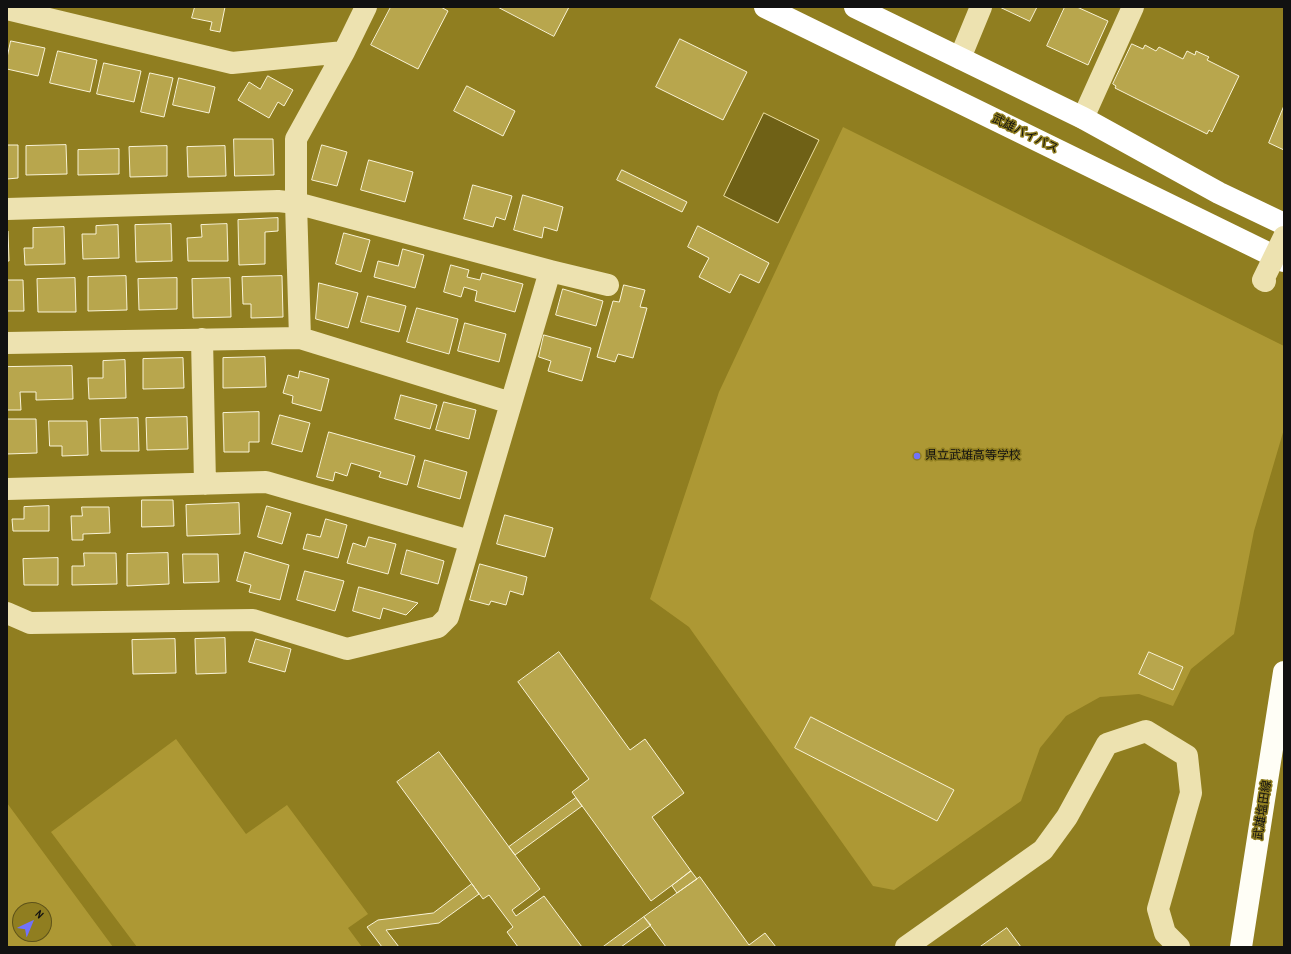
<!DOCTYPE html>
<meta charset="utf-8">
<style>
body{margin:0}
#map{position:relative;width:1291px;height:954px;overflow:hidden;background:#907e20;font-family:"Archivo Narrow",sans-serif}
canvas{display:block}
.frame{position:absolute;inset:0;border:8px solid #111;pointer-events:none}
.north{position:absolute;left:12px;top:902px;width:40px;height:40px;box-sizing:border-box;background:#907e20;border:1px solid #5d521a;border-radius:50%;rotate:44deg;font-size:11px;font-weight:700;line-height:16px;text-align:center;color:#111}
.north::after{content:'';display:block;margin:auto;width:14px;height:18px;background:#7172fa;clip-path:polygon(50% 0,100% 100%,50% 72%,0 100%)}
</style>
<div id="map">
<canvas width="1291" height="954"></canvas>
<div class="frame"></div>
<div class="north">N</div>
</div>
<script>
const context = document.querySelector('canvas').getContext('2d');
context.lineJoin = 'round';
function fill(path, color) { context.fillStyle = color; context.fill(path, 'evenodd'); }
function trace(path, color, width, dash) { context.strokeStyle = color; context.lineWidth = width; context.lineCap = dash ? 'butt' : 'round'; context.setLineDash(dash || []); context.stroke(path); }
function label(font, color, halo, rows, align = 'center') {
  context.font = font + ' "Archivo Narrow","Noto Sans JP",sans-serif'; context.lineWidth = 3; context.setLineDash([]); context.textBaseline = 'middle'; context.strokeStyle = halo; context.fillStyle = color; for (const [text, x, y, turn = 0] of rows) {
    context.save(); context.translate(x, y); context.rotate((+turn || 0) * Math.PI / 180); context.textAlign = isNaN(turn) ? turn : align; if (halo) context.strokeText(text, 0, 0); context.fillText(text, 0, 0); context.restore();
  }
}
fill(new Path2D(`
 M843,127L1284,346V429L1254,531L1234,634L1191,669L1173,706L1139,694L1100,697L1066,716L1040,748L1021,801L894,890L873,886L689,627L650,599L719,392Z
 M176,739L246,834L287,805L368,914L348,928L362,947H137L51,832Z
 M7,803L113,947H7ZM20,910H44V934H20Z`), '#ad9834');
const water = new Path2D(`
 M764,113L819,140L778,223L724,196Z`);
fill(water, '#6f6116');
trace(water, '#eee0a4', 1);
const building = new Path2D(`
 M195,7H225L220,32L210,30L212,22L192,18Z
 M391,7H441L448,11L418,69L371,45Z
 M498,7H569L554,36Z
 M1000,7H1037L1030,21Z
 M1065,7H1077L1108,21L1088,65L1047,46Z
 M680,39L747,72L723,120L656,87Z
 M11,41L45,48L38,76L7,69V58Z
 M1132,44L1143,49L1145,45L1156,51L1159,47L1183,59L1187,51L1195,55L1196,51L1209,57L1207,60L1239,76L1212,132L1209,130L1207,134L1115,88L1116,86L1113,84Z
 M58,51L97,60L90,92L50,83Z
 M104,63L141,71L134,102L97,94Z
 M150,73L173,78L164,117L141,112Z
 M268,76L293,90L284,106L278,102L269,118L238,100L249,82L260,89Z
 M179,78L215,87L209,113L173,105Z
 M467,86L515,111L503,136L454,111Z
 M1284,106V150L1269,143Z
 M234,139H273L274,175L235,176Z
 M7,145H18V178L7,179Z
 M66,145L67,174L26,175V146Z
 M322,145L347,152L337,186L312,180Z
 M167,146V176L130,177L129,147Z
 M225,146L226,176L188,177L187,147Z
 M119,149V174L78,175V150Z
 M369,160L413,172L405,202L361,190Z
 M622,170L687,202L682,212L617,180Z
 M473,185L512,196L505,220L496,217L493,227L464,219Z
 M523,195L563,207L557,231L544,227L542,238L514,230Z
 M278,218V231L265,232V264L239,265L238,220Z
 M171,224L172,261L136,262L135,225Z
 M227,224L228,261H188L187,238L202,237L201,225Z
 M118,225L119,258L83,259L82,234H96V226Z
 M698,226L769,263L759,283L740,274L730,293L699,277L709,258L688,247Z
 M64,227L65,264L25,265L24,248H33V228Z
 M7,231H8L9,261H7Z
 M344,233L370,240L361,272L336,264Z
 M403,249L424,255L415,288L374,277L378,261L398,266Z
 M451,265L469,270L467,277L480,280L482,273L523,284L515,312L475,301L477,291L464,287L461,297L444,292Z
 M126,276L127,310L88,311V277Z
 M282,276L283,317L251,318V304H243L242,277Z
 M75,278L76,312H38L37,279Z
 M177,278V309L139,310L138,279Z
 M230,278L231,317L193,318L192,279Z
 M7,280H23L24,311H7Z
 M319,283L358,293L348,328L316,319Z
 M624,285L645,290L640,307L647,308L633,358L618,354L615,362L597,357L613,301L619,302Z
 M563,289L603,301L596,326L556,315Z
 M368,296L406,306L399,332L361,322Z
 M417,308L458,319L449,354L407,342Z
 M465,323L506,334L499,362L458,351Z
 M544,335L591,348L582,381L548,371L551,361L539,357Z
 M265,357L266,387L223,388V358Z
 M183,358L184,388L143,389V359Z
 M125,360L126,398L89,399L88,378H103V361Z
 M72,366L73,399L36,400V392H20L21,410H7V367Z
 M300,371L329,379L321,411L292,403L293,396L283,393L288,375L298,378Z
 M401,395L437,405L430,429L395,419Z
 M444,402L476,410L469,439L436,430Z
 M259,412V442H249V452H224L223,413Z
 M280,415L310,423L302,452L272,444Z
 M187,417L188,449L147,450L146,418Z
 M138,418L139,451H101L100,419Z
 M7,419H36L37,453L7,454Z
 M49,421H87L88,455L62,456V446H50Z
 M329,432L415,456L407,485L379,477L381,472L351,463L347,476L335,472L333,481L317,477Z
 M425,460L467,472L460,499L418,487Z
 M142,500H173L174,526L142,527Z
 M239,503L240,534L187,536L186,505Z
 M49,506V531H13L12,519H24V507Z
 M267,506L291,513L282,544L258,537Z
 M82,507H109L110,533L83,534V540H72L71,516H82Z
 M505,515L553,528L545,557L497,544Z
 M326,519L347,525L338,558L303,549L307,534L320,537Z
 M369,537L396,544L388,574L347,563L353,543L365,547Z
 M407,550L444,561L438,584L401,574Z
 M245,552L289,565L280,600L249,592L251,585L237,581Z
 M84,553H116L117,584L72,585V566H84Z
 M168,553L169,584L127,586V554Z
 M183,554H218L219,582L184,583Z
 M58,558V585H24L23,559Z
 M480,564L527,577L523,595L510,591L506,605L491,601L489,605L470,600Z
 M305,571L344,581L335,611L297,600Z
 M359,587L418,603L406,615L383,608L380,619L353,611Z
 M225,638L226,673L196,674L195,639Z
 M175,639L176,673L133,674L132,640Z
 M256,639L291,649L285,672L249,662Z
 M559,652L630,750L645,739L684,793L652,817L691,871L651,901L572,792L589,779L518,682Z
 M1149,652L1183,667L1173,690L1139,674Z
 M811,717L954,790L937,821L795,748Z
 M439,752L540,889L512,910L516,916L544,896L582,947H518L507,932L513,927L489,895L483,899L397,782Z
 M576,798L582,806L515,855L509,847Z
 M691,871L697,879L677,893L672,886Z
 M700,877L749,945L765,933L776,947H666L644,917Z
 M472,884L479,894L439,923L386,930L399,947H382L367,927L378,920L433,913Z
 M644,917L651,925L621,947H603Z
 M1007,928L1021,947H980Z`);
fill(building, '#b8a64d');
trace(building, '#f9f3d6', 1);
trace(new Path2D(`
 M7,9L232,63L344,52
 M960,58L981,7
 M1083,118L1133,7
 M7,209L278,201L296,203L550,271L448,617L438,627L347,649L253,620L30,623L7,613
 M550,271L608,285
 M300,338L296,203V139L344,52L366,7
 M202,339L205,484
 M7,343L300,338L511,403
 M7,489L266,482L470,541
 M906,947L1043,850L1067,817L1107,744L1146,731L1187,756L1191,793L1158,909L1165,933L1179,947`), '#ede2b0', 22);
trace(new Path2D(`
 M1241,947L1284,672`), '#fffef6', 22);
trace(new Path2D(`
 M765,7L1284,261
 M855,7L1083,118L1219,193L1284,224`), '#fff', 22);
trace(new Path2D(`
 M1265,281L1263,280L1284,237`), '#ede2b0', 22);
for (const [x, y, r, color] of [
 [917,456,4,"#7172fa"]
]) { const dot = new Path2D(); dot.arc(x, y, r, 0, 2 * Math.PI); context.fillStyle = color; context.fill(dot); trace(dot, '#907e20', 1.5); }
label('12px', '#111', '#907e20', [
 ["武雄バイパス",1025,134,26],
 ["武雄塩田線",1263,810,-81]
]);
label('12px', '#111', '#907e20', [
 ["県立武雄高等学校",925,456]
], 'left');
</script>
